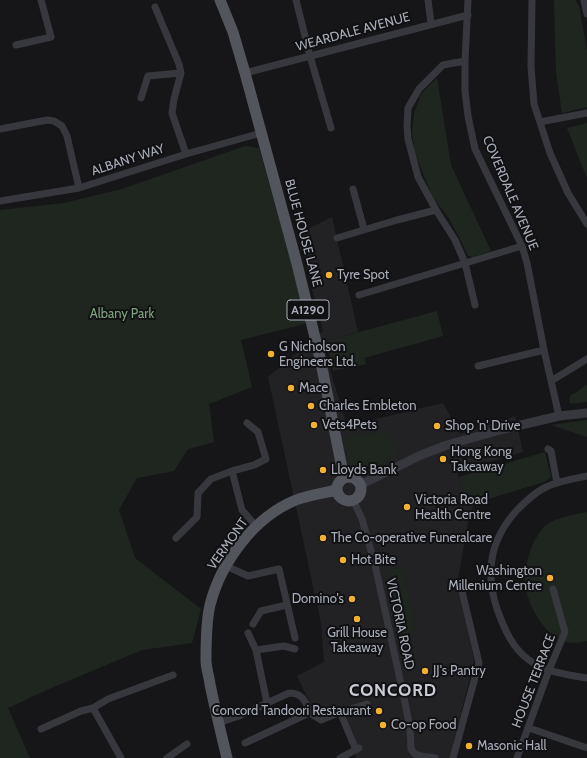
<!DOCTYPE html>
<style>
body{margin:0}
canvas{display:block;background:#161618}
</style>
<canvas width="587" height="758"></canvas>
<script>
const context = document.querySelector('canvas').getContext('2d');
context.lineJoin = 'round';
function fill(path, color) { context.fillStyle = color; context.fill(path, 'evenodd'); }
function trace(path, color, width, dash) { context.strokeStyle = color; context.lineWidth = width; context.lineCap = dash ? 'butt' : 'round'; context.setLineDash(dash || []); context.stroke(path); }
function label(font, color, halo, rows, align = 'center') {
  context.font = font + ' Cabin,sans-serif'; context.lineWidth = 4; context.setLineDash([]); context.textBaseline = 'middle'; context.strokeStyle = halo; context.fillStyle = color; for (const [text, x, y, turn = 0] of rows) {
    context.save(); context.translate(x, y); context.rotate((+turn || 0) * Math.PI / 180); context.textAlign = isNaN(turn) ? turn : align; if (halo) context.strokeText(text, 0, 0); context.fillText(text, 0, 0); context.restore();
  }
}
fill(new Path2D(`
 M332,217L358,332L322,342L347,426L443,403L460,434L515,416L523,452L457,471L470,512L458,579L474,661L450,757L454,758H356L353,746L340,708L316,715L297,676L324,662L321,623L268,377L323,331L298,234Z`), '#222225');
fill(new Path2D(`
 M554,0H575L579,6L587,50V107L562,113L556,73Z
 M437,78L451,165L491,251L473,257L468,256L460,239L450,220L432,196L415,153L412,132L414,114L421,94Z
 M587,123V178L567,128Z
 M245,146L259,148L308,323L241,340L252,387L209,404L214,442L188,449L174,471L137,478L119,510L135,558L201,609L192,643L142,650L49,689L8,708L30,758H0V210L64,203L122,189Z
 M437,311L443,336L364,358L366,364L333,371L326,341Z
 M587,384V402L570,404L569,400L571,395L577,392Z
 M587,420V437L551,425Z
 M390,431L396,456L387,458L389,467C376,472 366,475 352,470L348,464L343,438Z
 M545,452L551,477L544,482L475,503L470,512L459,477Z
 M587,512V641C581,642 572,644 566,642C544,635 526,604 525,581C525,563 532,538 546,525C556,517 575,515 587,512Z
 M393,568L399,569L403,571L415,627L411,633L406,634L400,628L388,577Z`), '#1e261f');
trace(new Path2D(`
 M296,0L310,56L331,128
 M428,0L431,23
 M468,0L465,61V91L468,116L475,149L522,246L527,263L544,350L559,416
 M532,0L531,67L534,104L550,153L568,193L587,224
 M584,0L587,14
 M155,7L179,64L181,73L174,99L172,113L186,154
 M16,45L51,37L41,0
 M465,61L443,65L419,89L408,108L407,126L408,139L418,177L436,210L455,240L465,263L475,305
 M245,73L468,15
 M141,98L148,76L181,73
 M540,122L587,113
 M0,129L47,120L54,121L62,126L67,136L79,188
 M353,189L364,229
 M0,201L79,188L186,154L261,133
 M337,238L397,220L436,210
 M359,295L522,246
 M478,366L544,350
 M551,381L587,359
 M548,449L551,451L557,483
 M232,471L242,510L256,526
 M587,476C573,479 559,481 546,487C535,492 525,502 517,510C490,540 485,571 497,609C504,628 512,648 529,660C545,672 568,675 587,678
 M353,500L362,519L375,565L403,693L410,728L411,749L415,754
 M176,538L197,517L198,493L211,479L232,471L254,465L266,459L258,432L247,423
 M226,566L248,576L279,569L295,638
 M253,624L261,611L287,605
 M248,633L256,650
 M267,703L256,650L284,646L295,649
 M93,708L121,758
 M308,712L321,720L340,712L356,750
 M340,712L367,704
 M218,723L239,716L289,693C301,693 304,699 309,709L307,714L245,743
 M529,728L587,748
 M41,729L81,711L93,708L108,699L173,675
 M415,754L421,756L435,758
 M167,758L187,744
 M340,758L359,748
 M453,758L479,663L462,591
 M517,758L549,670L565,632L553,589`), '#37383d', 7);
trace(new Path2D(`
 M360,485L421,455L447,445L500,430L559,416L587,413`), '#37383d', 9);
trace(new Path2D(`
 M220,0L233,32L245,73L297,264L320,358L344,478
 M337 489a12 12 0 1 1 24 0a12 12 0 1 1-24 0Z
 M227,758C221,733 215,709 210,684C209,676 206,668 206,660C206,642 206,622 210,605C221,562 254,517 296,500C309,495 323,493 337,490`), '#53555c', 11);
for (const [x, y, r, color] of [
 [329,275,4,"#f2b134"],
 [271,354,4,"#f2b134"],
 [291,388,4,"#f2b134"],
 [311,406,4,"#f2b134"],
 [314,425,4,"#f2b134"],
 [437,426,4,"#f2b134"],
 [443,459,4,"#f2b134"],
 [323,470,4,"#f2b134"],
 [407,507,4,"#f2b134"],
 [323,538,4,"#f2b134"],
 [343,560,4,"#f2b134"],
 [550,578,4,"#f2b134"],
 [352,599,4,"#f2b134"],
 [357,619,4,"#f2b134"],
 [425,671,4,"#f2b134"],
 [379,711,4,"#f2b134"],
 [383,725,4,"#f2b134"],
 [469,746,4,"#f2b134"]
]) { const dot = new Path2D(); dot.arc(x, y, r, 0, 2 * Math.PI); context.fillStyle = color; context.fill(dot); trace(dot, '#111113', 1.5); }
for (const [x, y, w] of [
 [308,310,42]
]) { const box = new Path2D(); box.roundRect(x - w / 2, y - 10, w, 20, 3); context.fillStyle = '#111113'; context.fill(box); trace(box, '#a8adb8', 1); }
label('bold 12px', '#a8adb8', null, [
 ["A1290",308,310]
]);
label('13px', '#a8adb8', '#111113', [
 ["WEARDALE AVENUE",353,32,-15],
 ["ALBANY WAY",128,160,-18],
 ["COVERDALE AVENUE",510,193,67],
 ["BLUE HOUSE LANE",303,233,75],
 ["VERMONT",228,544,-55],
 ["VICTORIA ROAD",400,624,78],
 ["HOUSE TERRACE",534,681,-69]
]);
label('13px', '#a8adb8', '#111113', [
 ["Tyre Spot",337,275],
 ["G Nicholson",279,347],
 ["Engineers Ltd.",279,362],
 ["Mace",299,388],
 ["Charles Embleton",319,406],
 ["Vets4Pets",322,425],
 ["Shop 'n' Drive",445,426],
 ["Hong Kong",451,452],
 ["Takeaway",451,467],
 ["Lloyds Bank",331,470],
 ["Victoria Road",415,500],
 ["Health Centre",415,515],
 ["The Co-operative Funeralcare",331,538],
 ["Hot Bite",351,560],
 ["Washington",542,571,"right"],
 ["Millenium Centre",542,586,"right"],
 ["Domino's",344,599,"right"],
 ["Grill House",357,633,"center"],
 ["Takeaway",357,648,"center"],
 ["JJ's Pantry",433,671],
 ["Concord Tandoori Restaurant",371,711,"right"],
 ["Co-op Food",391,725],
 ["Masonic Hall",477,746]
], 'left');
label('13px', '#7fa381', '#111113', [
 ["Albany Park",122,314]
]);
context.letterSpacing = '1px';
label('bold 17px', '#c9ccd4', '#111113', [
 ["CONCORD",393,691]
]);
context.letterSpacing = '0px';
</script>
